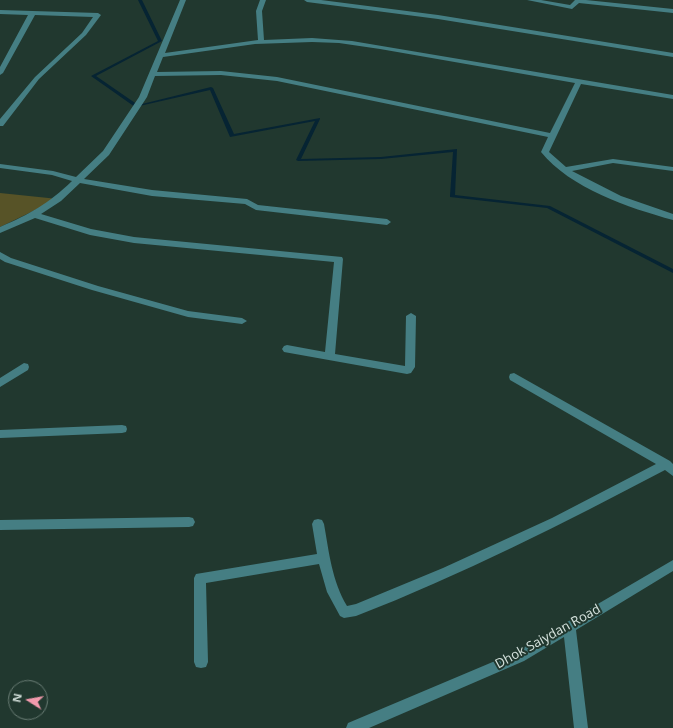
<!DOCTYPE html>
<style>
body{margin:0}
#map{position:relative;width:673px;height:728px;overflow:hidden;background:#21382f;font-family:"Noto Sans",sans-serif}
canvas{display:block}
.north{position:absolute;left:8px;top:680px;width:40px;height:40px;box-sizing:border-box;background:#21382f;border:1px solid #687b73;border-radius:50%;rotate:281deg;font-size:11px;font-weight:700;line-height:16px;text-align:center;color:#d2dfda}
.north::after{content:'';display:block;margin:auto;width:14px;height:18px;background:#f29aad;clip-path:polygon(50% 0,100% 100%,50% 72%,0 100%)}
</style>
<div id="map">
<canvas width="673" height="728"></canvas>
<div class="north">N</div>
</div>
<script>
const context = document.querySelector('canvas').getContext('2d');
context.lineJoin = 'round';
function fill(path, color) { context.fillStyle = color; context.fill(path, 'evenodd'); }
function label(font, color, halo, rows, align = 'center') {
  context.font = font + ' "Noto Sans",sans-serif'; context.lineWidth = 4; context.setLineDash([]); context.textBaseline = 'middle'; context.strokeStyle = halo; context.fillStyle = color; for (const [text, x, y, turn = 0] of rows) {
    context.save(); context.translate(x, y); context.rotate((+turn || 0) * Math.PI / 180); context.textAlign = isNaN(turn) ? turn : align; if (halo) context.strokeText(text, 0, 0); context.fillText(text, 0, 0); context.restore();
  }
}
fill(new Path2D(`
 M0,193L58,199L0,227Z`), '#575327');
fill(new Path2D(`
 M138,0H142L162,41L96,76L138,105L211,87L213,88L234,134L320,118V119L301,159L381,157L457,149L455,195L550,206L673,269V273L547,208L450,197V196L453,152L381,159L298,161L296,160L315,121L230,137L210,90L135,107L91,76L158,41Z`), '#062433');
fill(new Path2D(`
 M180,0H186L165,53L258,40L256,11L260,0H266L262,11L264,40L312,38L352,41L673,95V99L581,84L549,152L566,167L613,159L673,167V171L613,163L572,171L621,196L673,214V220C629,208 570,188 541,152L548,137L277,81L221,75L155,76L147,97L109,155L84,179L152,190L247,199L258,205L387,219L391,222L387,225L256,210L245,204L152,196L80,183L61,201L41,214L91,229L134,237L342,257L343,259L335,354L405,366L406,316L411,313L416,316L415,367L411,373L407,374L284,352L282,349L284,346L287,345L325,352L334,262L134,243L90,235L35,218L0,233V227C30,214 48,204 72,181L52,175L0,168V164L53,171L76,177L103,151L139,97ZM312,42L339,43L380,49L575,83L550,133L277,77L221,71L157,72L163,57L255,44Z
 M304,0H321L438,15L673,53V57L438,19L307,2Z
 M527,0H541L570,5L575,0H586L673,9V13L579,3L572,9Z
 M0,10L98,13L101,15L86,35L39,79L3,126H0V119L35,77L82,33L93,17L35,15L3,73L0,75V67L28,15L0,14Z
 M0,252L11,258L98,286L188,311L242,318L247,321L242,324L188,317L92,290L5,262L0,259Z
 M24,363L28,364L29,367L28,370L0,387V378Z
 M514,373L670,461L673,464V476L665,470C564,523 462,575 356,616L344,618L340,616L327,592L319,564L206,583L208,662L206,667L201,668L196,667L194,662V578L196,574L317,554L312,524L314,520L318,519L322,520L324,524C329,552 332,581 347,606L356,604L443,568L552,518L656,464L510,380L509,377L510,374Z
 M122,425L126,426L127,429L126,432L122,433L0,438V430Z
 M189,517L193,518L195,522L193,526L189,527L0,530V520Z
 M673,560V571L576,630L588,728H574L564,637L524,661L369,728H346L348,723L514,653Z`), '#457e83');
label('13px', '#d2dfda', '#21382f', [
 ["Dhok Saiydan Road",548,637,-29]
]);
</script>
